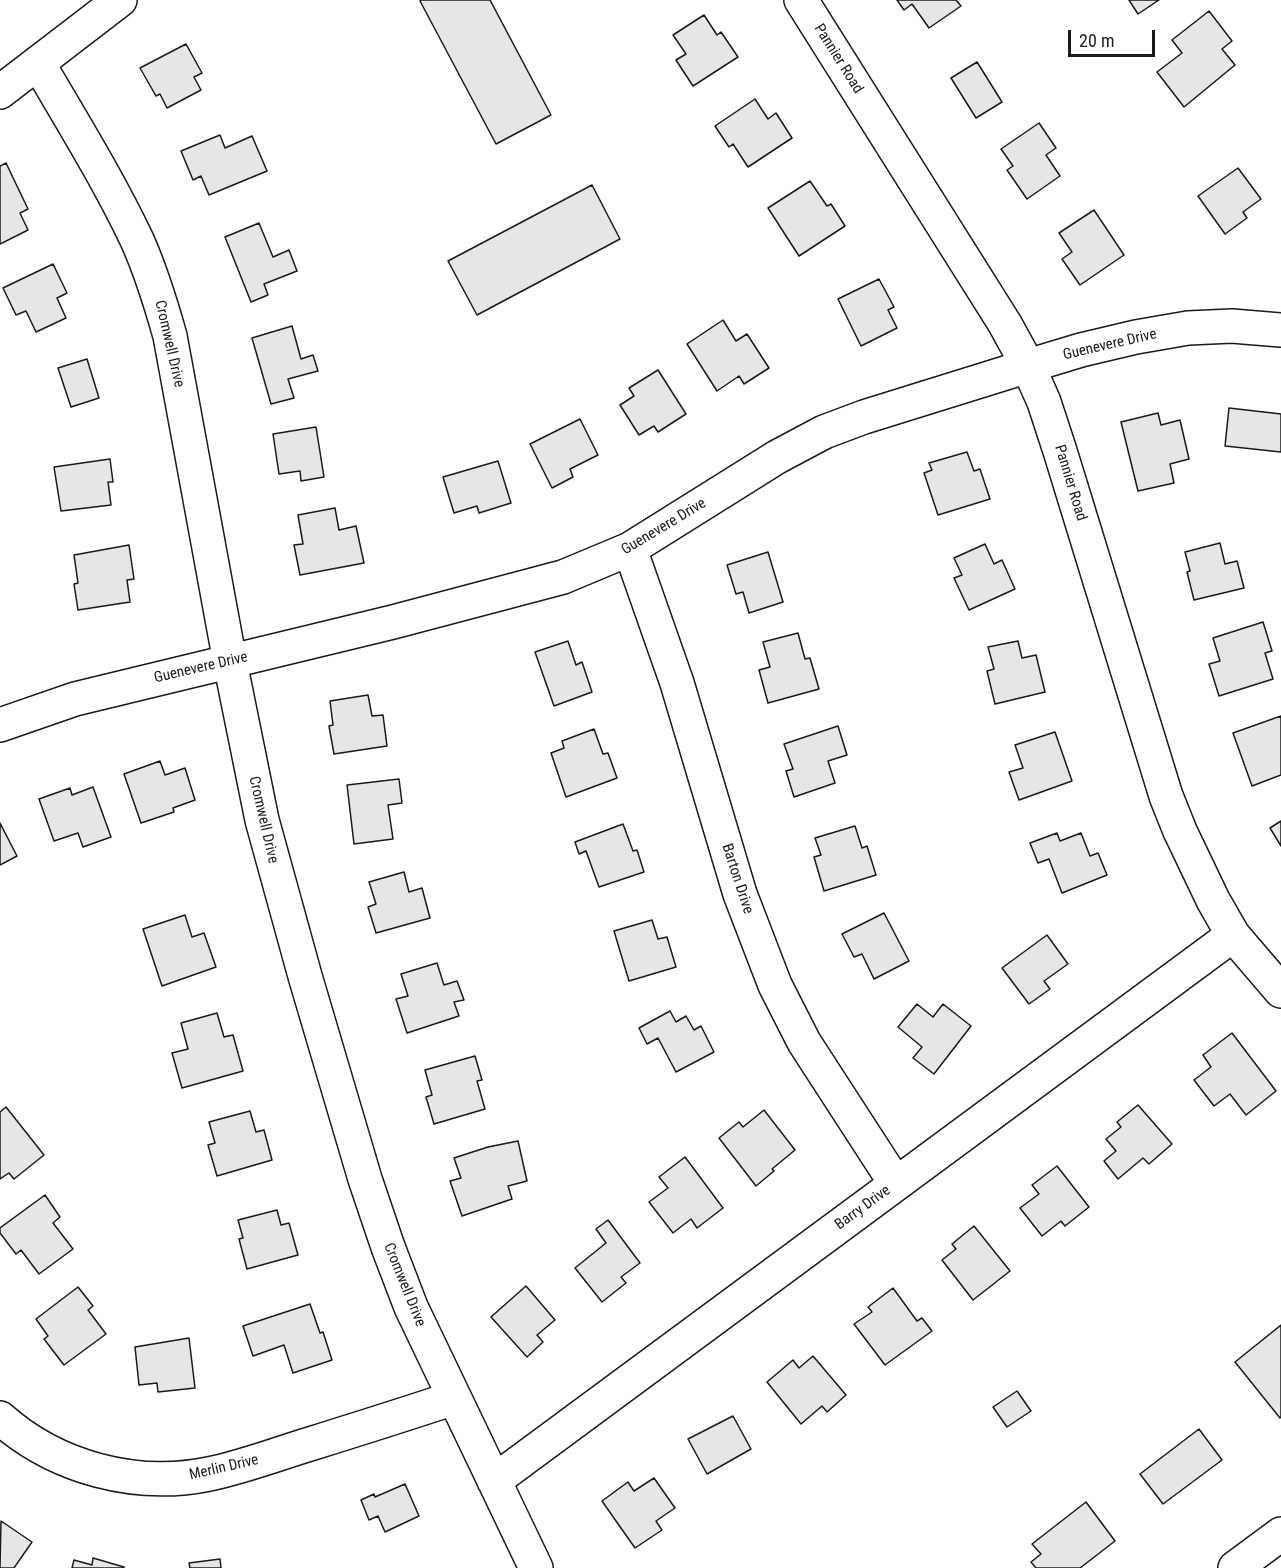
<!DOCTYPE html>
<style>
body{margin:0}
#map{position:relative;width:1281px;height:1568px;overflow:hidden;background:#fff;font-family:"Roboto Condensed",sans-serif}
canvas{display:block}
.scale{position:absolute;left:1068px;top:30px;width:87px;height:27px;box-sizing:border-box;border:3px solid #1a1a1a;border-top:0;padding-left:8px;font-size:18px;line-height:21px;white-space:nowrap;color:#1a1a1a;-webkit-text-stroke:4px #fff;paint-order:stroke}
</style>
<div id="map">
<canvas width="1281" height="1568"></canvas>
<div class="scale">20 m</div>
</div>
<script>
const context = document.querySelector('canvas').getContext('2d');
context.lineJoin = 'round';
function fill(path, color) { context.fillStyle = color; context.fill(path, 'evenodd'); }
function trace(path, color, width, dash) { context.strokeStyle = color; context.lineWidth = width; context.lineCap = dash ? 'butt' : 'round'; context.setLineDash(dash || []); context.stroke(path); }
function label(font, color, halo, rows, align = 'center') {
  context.font = font + ' "Roboto Condensed",sans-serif'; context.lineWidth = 4.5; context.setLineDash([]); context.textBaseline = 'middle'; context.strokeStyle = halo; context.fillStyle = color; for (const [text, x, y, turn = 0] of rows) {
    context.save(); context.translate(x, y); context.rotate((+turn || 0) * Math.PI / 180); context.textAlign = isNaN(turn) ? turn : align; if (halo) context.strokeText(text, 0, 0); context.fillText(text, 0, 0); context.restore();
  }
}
const building = new Path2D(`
 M421,0H490L551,115L496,144L420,1Z
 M897,0H956L961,6L929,28L912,4L904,10Z
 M1129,0H1159L1138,14Z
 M1209,11L1232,41L1222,49L1235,65L1184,107L1157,72L1182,53L1172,40Z
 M704,15L717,35L721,32L738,57L693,86L676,60L686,54L673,35Z
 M186,44L202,73L194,77L201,90L167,108L160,94L156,96L140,68Z
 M977,62L1002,102L976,118L951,78Z
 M755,99L768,119L776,113L792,138L748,167L733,144L729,147L715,126Z
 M1039,123L1056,148L1046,155L1060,176L1027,199L1007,170L1013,166L1001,149Z
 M220,135L225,148L252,136L267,171L209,195L201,176L193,180L181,151Z
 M6,163L28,209L20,213L28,230L0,244V166Z
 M1238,168L1261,199L1243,212L1247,218L1225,234L1198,196Z
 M810,181L827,206L831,204L845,226L799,256L768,208Z
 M592,185L620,239L477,315L448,261Z
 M1094,210L1124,255L1080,285L1062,259L1072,252L1059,233Z
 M259,223L273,257L289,250L297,271L264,284L268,295L251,302L225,237Z
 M53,264L67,293L57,298L66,318L36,332L26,311L16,315L3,288Z
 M879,279L894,307L888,310L897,328L861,346L838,299Z
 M723,320L736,341L747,334L769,368L744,384L739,376L717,391L687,344Z
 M292,326L301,359L313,355L318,371L288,379L294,398L271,404L252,338Z
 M87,359L99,398L71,407L58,368Z
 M658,370L686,414L658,432L654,426L639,435L620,405L634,396L629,388Z
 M1229,408L1281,414V452L1225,446Z
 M1158,413L1161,425L1180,420L1189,459L1170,464L1174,483L1138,491L1121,422Z
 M580,419L598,455L570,469L573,477L552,488L530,444Z
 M316,427L324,477L301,481L300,471L279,474L273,434Z
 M967,452L974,471L980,469L990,499L938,515L924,473L932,470L929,463Z
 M110,459L113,482H108L111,505L61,511L54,467Z
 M498,461L511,503L479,513L477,506L454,513L443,477Z
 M335,508L339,530L356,526L364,563L300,575L294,545L303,544L298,515Z
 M1220,543L1225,564L1237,561L1244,588L1194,600L1187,572L1190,571L1185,552Z
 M985,544L994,564L1002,560L1015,589L969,610L954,578L962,575L954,558Z
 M129,545L134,579L127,580L130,602L78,610L74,584L78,583L74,555Z
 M768,552L783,602L749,613L743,592L736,594L727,565Z
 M1263,622L1272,651L1265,653L1273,679L1219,696L1209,664L1220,661L1213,638Z
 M798,633L805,659L810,658L819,689L768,703L759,670L770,667L763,642Z
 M568,641L576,665L582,662L592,692L554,706L535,652Z
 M1018,641L1022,658L1036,655L1045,692L995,704L987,671L994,669L988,647Z
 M368,695L372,716L383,715L387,746L334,754L329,726L333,725L330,701Z
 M1281,716V775L1252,786L1233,733Z
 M838,726L847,755L828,761L835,783L794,797L786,771L793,769L784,744Z
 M594,729L603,754L608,753L617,778L566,797L551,753L564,748L562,741Z
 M1055,732L1072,781L1019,800L1009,772L1023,768L1015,745Z
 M160,761L165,775L185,768L195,800L173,808L174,812L141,823L124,774Z
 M399,779L402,803L388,805L393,839L354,844L347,785Z
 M93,787L111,837L83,847L78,833L54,841L39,799L70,788L72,795Z
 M1281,821V846L1270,828Z
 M0,823L17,856L0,865Z
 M623,824L633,851L637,850L644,872L599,887L586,851L579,854L575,842Z
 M855,826L862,848L867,846L876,875L824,891L814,857L821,855L815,838Z
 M1057,833L1060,841L1081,833L1090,856L1098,853L1107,875L1062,893L1049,859L1038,863L1030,843Z
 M404,872L409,892L422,888L430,918L376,933L368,907L376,904L369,882Z
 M884,913L909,961L874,979L862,954L854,957L842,934Z
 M185,915L192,937L204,933L216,967L162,986L143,929Z
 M652,920L658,939L667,937L676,967L629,981L614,931Z
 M1047,935L1068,964L1044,981L1050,989L1029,1004L1002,968Z
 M437,963L444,985L457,981L464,1000L454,1002L459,1016L407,1033L396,999L408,996L401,974Z
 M917,1004L933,1017L943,1004L971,1026L934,1074L913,1058L922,1047L898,1027Z
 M670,1011L676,1022L686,1016L694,1030L701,1026L714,1052L676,1072L658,1038L647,1044L639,1028Z
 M217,1013L224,1037L233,1035L243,1071L182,1088L172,1053L188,1049L181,1023Z
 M1232,1033L1276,1091L1246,1115L1230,1094L1214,1106L1194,1080L1211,1067L1203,1055Z
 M475,1056L482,1080L477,1081L485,1109L434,1124L426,1097L432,1095L425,1070Z
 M1138,1105L1172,1144L1149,1164L1143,1158L1118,1179L1104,1161L1116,1151L1106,1139L1121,1127L1117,1122Z
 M6,1107L44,1155L14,1179L9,1173L0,1179V1112Z
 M764,1110L795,1150L772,1169L774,1171L756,1186L719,1138L739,1122L743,1127Z
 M250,1111L256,1132L264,1130L272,1160L217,1176L208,1145L215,1143L209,1122Z
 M518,1141L527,1181L508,1186L512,1199L462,1216L450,1181L461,1178L454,1158L488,1147Z
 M685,1157L723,1208L697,1228L691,1219L673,1233L649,1202L668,1188L659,1177Z
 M1057,1166L1089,1207L1065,1226L1061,1221L1042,1236L1020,1208L1039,1194L1032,1185Z
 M45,1195L60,1217L53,1223L73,1249L39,1274L21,1250L16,1254L0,1233V1228Z
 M277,1210L281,1225L289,1223L298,1255L247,1269L239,1239L243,1238L238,1220Z
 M608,1220L640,1263L621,1277L626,1283L602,1302L575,1268L606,1243L596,1229Z
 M974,1226L1010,1271L973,1300L942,1260L956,1249L952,1244Z
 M526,1286L555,1320L537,1335L543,1342L527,1357L491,1317Z
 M78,1287L93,1306L88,1310L106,1334L64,1365L44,1339L48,1336L36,1319Z
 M893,1288L917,1321L922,1318L932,1331L885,1365L854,1324L872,1312L868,1307Z
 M310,1304L320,1333L323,1332L332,1360L293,1373L284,1345L253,1356L243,1326Z
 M1281,1325V1417L1280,1418L1235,1362Z
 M189,1338L195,1388L158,1392L157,1383L139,1385L135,1347Z
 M813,1356L846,1395L827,1412L822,1406L801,1424L767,1382L793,1360L799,1368Z
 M1017,1391L1031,1411L1007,1427L993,1407Z
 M733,1416L751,1449L707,1474L688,1439Z
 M1199,1429L1222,1460L1163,1504L1140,1474Z
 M654,1478L675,1508L656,1521L662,1530L635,1548L602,1501L628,1482L634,1491Z
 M405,1484L419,1516L385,1532L378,1516L369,1520L361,1500L374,1494L375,1497Z
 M1086,1502L1115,1541L1080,1568H1036L1031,1562L1041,1554L1032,1544Z
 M1,1521L32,1542L14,1568H0Z
 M93,1558L124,1567V1568H72L74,1560L92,1565Z
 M220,1559L221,1568H190L189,1563Z`);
fill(building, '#e6e6e6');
trace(building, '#1a1a1a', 1.5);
const minor = new Path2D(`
 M801,0L1005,324L1028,366L1044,402L1060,451L1166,796L1180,831L1213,900L1233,935L1281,991
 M38,63C72,121 108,179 137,240C151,271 161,304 170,336L230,662L262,820L305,976L365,1179L388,1247L411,1307L536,1568
 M630,549L677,683L740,894L775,985L804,1042L896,1184
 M0,725L75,699L393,622L563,577L630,549L777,457L824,432L864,417L1028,366L1081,350L1136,337L1188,328L1232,326L1281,330
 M0,1418C56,1468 136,1489 209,1474C243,1467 277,1454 310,1444C358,1429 406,1414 454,1398
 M494,1481L1233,935
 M1235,1568L1281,1534`);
const major = new Path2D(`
 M0,92L120,0`);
trace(minor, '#1a1a1a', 36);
trace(major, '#1a1a1a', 36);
trace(minor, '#fff', 33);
trace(major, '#fff', 33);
label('15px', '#1a1a1a', '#fff', [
 ["Pannier Road",838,59,58],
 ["Cromwell Drive",169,344,77],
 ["Guenevere Drive",1110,345,-13],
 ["Pannier Road",1070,483,73],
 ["Guenevere Drive",664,527,-31],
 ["Guenevere Drive",201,668,-13],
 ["Cromwell Drive",263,820,77],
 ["Barton Drive",737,879,72],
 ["Barry Drive",863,1208,-36],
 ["Cromwell Drive",404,1285,68],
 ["Merlin Drive",224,1468,-13]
]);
</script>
